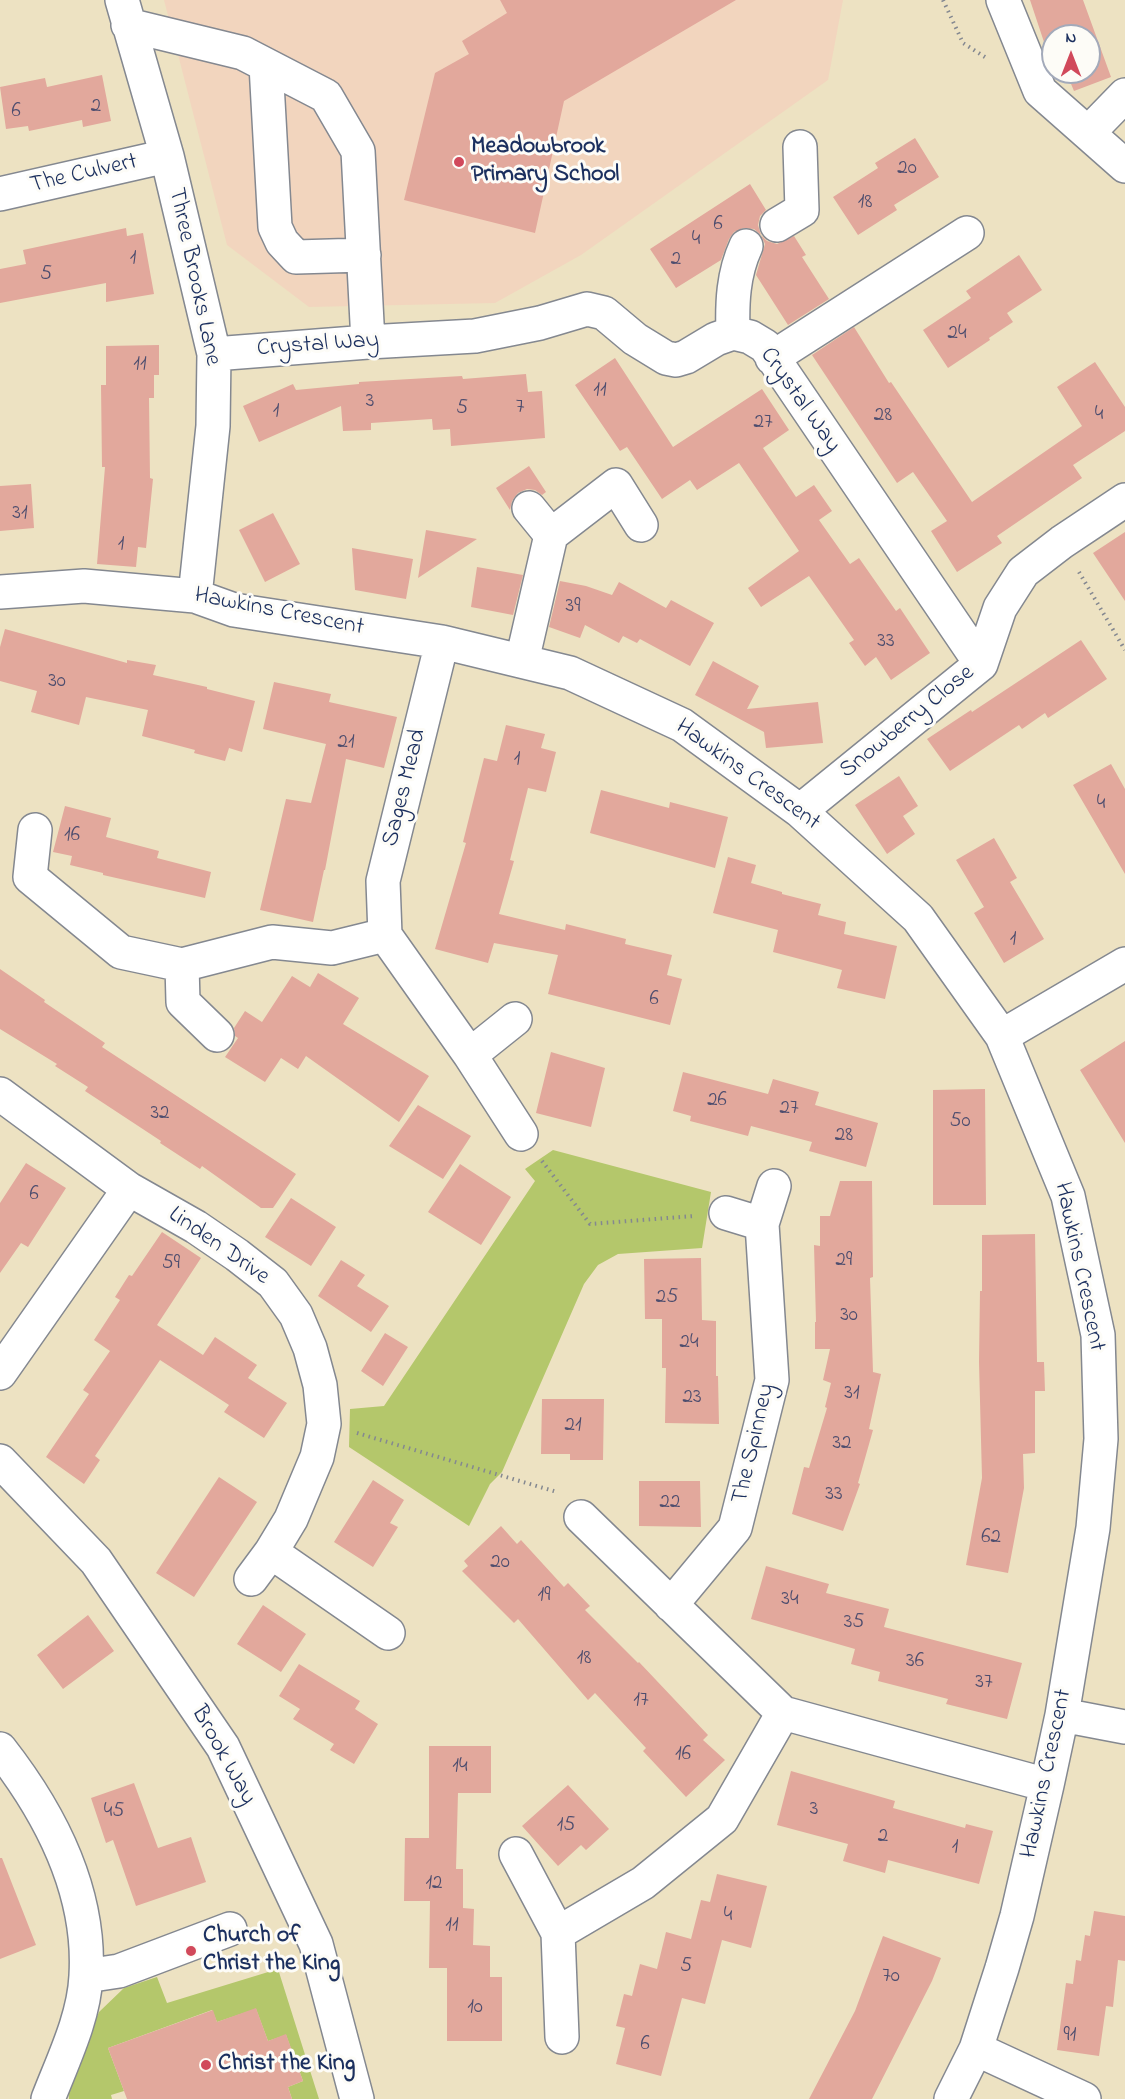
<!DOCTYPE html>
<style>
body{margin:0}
#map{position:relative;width:1125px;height:2099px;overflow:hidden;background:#ede2c2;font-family:"Indie Flower",sans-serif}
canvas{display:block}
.north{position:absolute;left:1041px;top:24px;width:60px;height:60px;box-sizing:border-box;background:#fdfcf7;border:2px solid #a3aaba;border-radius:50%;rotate:0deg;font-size:16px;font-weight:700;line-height:24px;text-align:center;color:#1b2f5e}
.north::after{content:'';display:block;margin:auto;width:21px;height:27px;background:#d1495b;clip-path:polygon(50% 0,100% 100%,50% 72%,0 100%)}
</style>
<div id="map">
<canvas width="1125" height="2099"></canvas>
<div class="north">N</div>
</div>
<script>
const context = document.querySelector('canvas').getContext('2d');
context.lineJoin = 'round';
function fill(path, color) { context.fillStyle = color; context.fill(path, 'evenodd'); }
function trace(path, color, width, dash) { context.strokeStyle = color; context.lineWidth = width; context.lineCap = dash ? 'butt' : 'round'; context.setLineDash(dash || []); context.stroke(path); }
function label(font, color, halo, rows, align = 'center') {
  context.font = font + ' "Indie Flower",sans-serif'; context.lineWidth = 6; context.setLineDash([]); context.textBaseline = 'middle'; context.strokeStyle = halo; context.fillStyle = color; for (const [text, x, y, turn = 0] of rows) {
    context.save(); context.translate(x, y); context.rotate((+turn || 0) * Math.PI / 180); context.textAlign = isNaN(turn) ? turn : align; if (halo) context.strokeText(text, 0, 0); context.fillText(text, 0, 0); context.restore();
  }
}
fill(new Path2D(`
 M164,0H843L828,80L581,255L495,303L309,307L227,245Z`), '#f2d5be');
fill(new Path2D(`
 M553,1150L711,1192L702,1248L618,1254L598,1265L584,1284L502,1472L490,1484L469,1526L349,1447L350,1409L384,1406L535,1181L525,1169Z
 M278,1969L319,2099H292L288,2087L303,2081L286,2035L268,2041L256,2009L217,2022L212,2010L108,2048L124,2091L111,2095L112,2099H69L68,2086L99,2012L124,1988L157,1977L167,2003Z`), '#b4c76b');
fill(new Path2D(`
 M500,0H736L564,101L535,233L404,200L435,73L469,54L462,41L507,13Z
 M1030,0H1083L1111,77L1074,91L1066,72H1089V36H1053V46L1046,48Z
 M102,75L111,121L83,127L82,120L29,131L28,126L6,129L0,87L45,78L47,87Z
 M915,138L939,177L894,205L897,210L858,235L833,197L878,168L875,163Z
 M750,184L766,210L760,216L758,225L761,235L767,241L777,244L794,236L806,255L802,257L829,299L788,325L756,275L765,244L761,235L754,229L743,228L734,232L729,239L721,260L676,288L650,249Z
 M126,228L127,236L143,233L154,294L106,302V283L0,303V269L26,264L23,250Z
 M1019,255L1042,290L1007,313L1013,322L989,338L990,340L948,368L923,330L971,298L966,291Z
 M854,327L889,383L891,382L972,502L1082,426L1057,387L1095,362L1125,407V431L1073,465L1082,478L997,536L1002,543L957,572L931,531L947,521L913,472L897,483L812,355Z
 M159,345V375H154V398H149L150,478L153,479L146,548L138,547L136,567L97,564L105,467H102L101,385H106V346Z
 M615,358L673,447L762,389L789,430L763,448L796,497L814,485L832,511L819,520L850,564L859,558L896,611L900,608L930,653L891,680L876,657L865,666L849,643L854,640L809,576L761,607L748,588L799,551L739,463L697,490L690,480L662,499L627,447L620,451L575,385Z
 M526,374L528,392L542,391L545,438L451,446L450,429L433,430L432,419L371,423V430L343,431L341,406L259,442L243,406L293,384L296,390L359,384V382L462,376L463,379Z
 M529,466L546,492L542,495L535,490L527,489L518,493L512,501L510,510L496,488Z
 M31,484L34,528L0,531V486Z
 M273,513L300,564L265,582L239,530Z
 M426,530L477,539L418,578Z
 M1125,532V601L1093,553Z
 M352,548L413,559L406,599L355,590Z
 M477,567L523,575L513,615L471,607Z
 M560,581L586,586L612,595L619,582L666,608L671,600L714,623L690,666L640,639L637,643L623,636L619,643L585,625L580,638L549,627Z
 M5,629L127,663V660L156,665L153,675L207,687V689L255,701L242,752L229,748L225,761L194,753L195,750L142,736L148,710L86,697L79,725L31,712L37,691L0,681V647Z
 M1081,640L1107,679L1048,718L1045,713L1022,729L1019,725L950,771L927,739L971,710L972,712Z
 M713,661L759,686L747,709L818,702L823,743L766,748L764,732L695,695Z
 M274,682L331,694L329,702L397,717L384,768L346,759L325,870H324L313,922L260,910L286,799L311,803L326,744L263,729Z
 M506,725L545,734L541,748L556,752L546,792L528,788L510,860L514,861L499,914L565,930L566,924L626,939L625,944L672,955L667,975L682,979L670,1025L548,994L558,955L494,943L488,963L435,949L466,843L463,842L484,758L497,761Z
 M1111,764L1125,789V874L1073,785Z
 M899,776L918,806L903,816L915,834L887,854L855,805Z
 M601,790L669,808L670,802L728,817L715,868L590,833Z
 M65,806L111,818L106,837L159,851L157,858L211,872L205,898L103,875V873L70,865L72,856L53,852Z
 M994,838L1017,878L1010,882L1044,939L1004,963L974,913L984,907L956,860Z
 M728,857L756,865L751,883L782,892V894L821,904L818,915L846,922L844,934L897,946L885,999L837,988L842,970L773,952L778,930L713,913Z
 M0,969L45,1000L44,1002L105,1043L102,1047L296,1174L273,1208H261L202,1166L200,1169L160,1143L161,1141L85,1091L88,1087L55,1066L57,1064L0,1029Z
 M318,973L359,998L343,1024L429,1076L399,1122L306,1056L298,1069L281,1058L265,1082L225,1057L238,1038L235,1036L234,1028L245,1011L262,1022L292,976L310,987Z
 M1125,1041V1143L1080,1070Z
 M551,1052L605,1068L591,1127L536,1113Z
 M683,1072L768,1094L773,1079L819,1092L815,1105L878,1123L866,1167L809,1151L812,1142L751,1126L748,1136L690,1121L691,1116L673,1111Z
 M985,1089L986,1205H933V1090Z
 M418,1105L471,1136L443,1179L389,1146Z
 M26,1163L66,1188L28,1247L21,1243L0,1273V1203Z
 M460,1164L511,1197L481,1245L428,1212Z
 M840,1181H872L873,1277L870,1278L873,1372L881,1374L869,1429L873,1430L858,1483L860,1484L843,1531L792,1514L804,1467L809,1468L827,1408L825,1407L831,1383L823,1380L830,1349H815V1322H816L814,1245L820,1246V1216H830Z
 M291,1198L336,1227L311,1266L265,1237Z
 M162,1232L201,1258L157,1325L203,1355L215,1337L257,1365L248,1378L287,1403L264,1438L224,1412L229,1405L160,1360L95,1456L100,1460L84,1484L46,1457L89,1394L83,1390L110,1351L94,1340L120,1300L115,1297L129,1275L132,1276Z
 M1035,1234L1037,1362H1044L1045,1391H1035V1453L1023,1454L1024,1488L1008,1573L966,1565L982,1478L979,1362L980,1291H982V1235Z
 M701,1258L702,1320L716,1321V1376H718L719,1424L665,1423L666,1368H662V1319H645L644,1259Z
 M341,1260L365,1275L357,1286L389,1306L371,1332L318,1296Z
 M385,1333L408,1347L383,1386L361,1371Z
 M542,1399H604L603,1460H570V1454H541Z
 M219,1477L257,1502L194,1597L156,1573Z
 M373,1480L404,1500L390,1523L398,1527L373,1567L334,1542Z
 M639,1481H700L701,1527L639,1526Z
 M501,1526L517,1544L521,1540L564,1587L568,1583L590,1606L585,1610L638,1663L639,1662L708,1735L703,1740L725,1760L686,1797L643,1751L646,1748L595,1693L588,1700L518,1619L514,1623L462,1571L468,1566L464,1561Z
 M766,1566L829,1584L826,1593L889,1609L884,1627L1022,1663L1007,1719L946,1704L948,1699L878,1681L880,1672L851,1664L855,1649L751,1619Z
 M263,1605L306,1634L281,1672L237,1644Z
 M88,1615L114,1651L63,1689L37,1655Z
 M299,1664L360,1701L355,1709L378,1724L354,1764L330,1750L334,1744L293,1719L300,1709L279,1696Z
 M429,1746H491V1793H458L456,1869H463V1908L474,1909L473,1945L490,1946V1977H502V2041H447V1968H429L430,1901H404L405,1838H429Z
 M791,1771L895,1801L893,1808L965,1828L966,1824L993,1831L979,1884L888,1860L885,1873L843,1861L848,1844L777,1825Z
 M134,1783L158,1848L191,1837L206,1882L136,1906L113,1840L106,1843L91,1798Z
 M568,1785L609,1829L586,1850L581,1845L558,1866L522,1826Z
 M0,1858H2L36,1945L0,1959Z
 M717,1874L767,1886L751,1948L722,1940L705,2004L682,1998L661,2076L616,2064L625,2028L616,2026L624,1994L632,1996L640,1964L657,1969L666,1932L691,1939L701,1900L710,1902Z
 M1094,1911L1125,1916V1961L1118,1960L1113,2007L1106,2006L1099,2056L1057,2050L1066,1983L1073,1984L1076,1960L1081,1961L1085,1935L1090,1936Z
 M883,1936L941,1958L932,1981L872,2099H809L855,2011Z
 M256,2008L268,2041L286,2034L303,2081L288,2087L292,2099H127L108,2048L213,2010L217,2022Z`), '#e2a89c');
const minor = new Path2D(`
 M122,0L167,156L214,354L213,426L195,596
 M1003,0L1040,91L1125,166
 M128,25L243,53L326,96L358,151L368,342
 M266,65L275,227L282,242L296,257L364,255
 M1088,133L1125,95
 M0,194L167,156
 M777,225L802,210L800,147
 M733,333C732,303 733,274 746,246
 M214,354L368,342L475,336L540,323L587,309L604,313L635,339L666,358L676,360L686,357L716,339L733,333L750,337L765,346L981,664
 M772,358L967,233
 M551,535L616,485L641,525
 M0,592L84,586L195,596L234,610L442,642L570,673L682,725L800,811L918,918L1002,1036L1068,1196L1098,1335L1101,1439L1093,1528L1062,1715L1047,1785L1017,1916L1002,1968L976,2049L951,2099
 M522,661L551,535L529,508
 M800,811L981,664L1000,608L1023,572L1062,542L1125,500
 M35,830L30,877L121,952L182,965L272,942L332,948L385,935L470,1055L521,1134
 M385,935L383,881L442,642
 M182,965L183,1002L217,1035
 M1002,1036L1125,964
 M470,1055L515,1019
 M0,1094L129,1189L196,1227L237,1255L273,1283L296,1315L310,1348L320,1385L324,1424L317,1457L291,1519L271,1552L251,1579
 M726,1213L762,1224
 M0,1373L129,1189
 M0,1461L96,1561L223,1747L316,1944L357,2099
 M581,1517L783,1713L1047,1785
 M271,1552L388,1633
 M671,1605L735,1528L772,1380L762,1224L774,1186
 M1062,1715L1125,1727
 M0,1749C50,1813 91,1892 86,1976C84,2018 63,2060 48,2099
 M516,1854L558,1933L562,2037
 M558,1933L643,1883L722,1819L783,1713
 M86,1976L119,1971L230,1929
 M976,2049L1084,2099`);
trace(minor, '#848890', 36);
trace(new Path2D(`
 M943,0L963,43L988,59
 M1079,572L1125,650
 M542,1161L590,1224L694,1216
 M357,1433L557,1492`), '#848890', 4, [1.5, 4.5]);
trace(minor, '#fff', 33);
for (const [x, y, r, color] of [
 [459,162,6,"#d1495b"],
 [191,1951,6,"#d1495b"],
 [206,2065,6,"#d1495b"]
]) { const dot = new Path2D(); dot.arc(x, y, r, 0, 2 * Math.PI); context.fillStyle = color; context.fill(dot); trace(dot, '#fdfcf7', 2); }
label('21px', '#4d4d6e', null, [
 ["2",96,108],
 ["6",16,113],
 ["20",907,170],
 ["18",865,204],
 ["6",718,226],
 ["4",696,241],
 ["1",133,260],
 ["2",676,261],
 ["5",46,276],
 ["24",957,335],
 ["11",140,366],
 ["11",600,392],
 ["3",370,403],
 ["7",520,409],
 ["5",462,410],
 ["1",276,413],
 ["4",1099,416],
 ["28",883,417],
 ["27",763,424],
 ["31",20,515],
 ["1",121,546],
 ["39",573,608],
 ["33",886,643],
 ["30",57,683],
 ["21",346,744],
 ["1",517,761],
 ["4",1101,805],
 ["16",72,837],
 ["1",1013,941],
 ["6",654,1001],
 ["26",717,1102],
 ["27",789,1110],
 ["32",160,1115],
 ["50",960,1123],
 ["28",844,1137],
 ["6",34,1196],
 ["29",844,1262],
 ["59",171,1265],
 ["25",667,1299],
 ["30",849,1317],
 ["24",689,1344],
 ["31",852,1395],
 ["23",692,1399],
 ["21",573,1427],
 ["32",842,1445],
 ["33",834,1496],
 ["22",670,1504],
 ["62",991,1539],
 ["20",500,1564],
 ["19",544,1597],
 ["34",790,1601],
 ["35",854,1624],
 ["18",584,1660],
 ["36",915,1663],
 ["37",984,1684],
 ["17",641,1702],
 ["16",683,1756],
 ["14",460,1768],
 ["3",814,1811],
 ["45",114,1813],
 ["15",566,1827],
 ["2",883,1838],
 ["1",955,1849],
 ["12",434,1885],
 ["4",728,1917],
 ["11",452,1927],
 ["5",686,1968],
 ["70",891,1978],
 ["10",475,2009],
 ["91",1070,2037],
 ["6",645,2046]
]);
label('bold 24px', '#1b2f5e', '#fdfcf7', [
 ["Meadowbrook",471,148],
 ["Primary School",471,176],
 ["Church of",203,1937],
 ["Christ the King",203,1965],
 ["Christ the King",218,2065]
], 'left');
label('24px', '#1b2f5e', '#fdfcf7', [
 ["The Culvert",84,175,-13],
 ["Three Brooks Lane",193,277,78],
 ["Crystal Way",318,346,-4],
 ["Crystal Way",799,401,55],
 ["Hawkins Crescent",279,613,11],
 ["Snowberry Close",908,723,-39],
 ["Hawkins Crescent",747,776,36],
 ["Sages Mead",406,788,-76],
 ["Linden Drive",218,1247,35],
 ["Hawkins Crescent",1078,1267,78],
 ["The Spinney",755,1444,-77],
 ["Brook Way",222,1756,61],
 ["Hawkins Crescent",1048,1774,-78]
]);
</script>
